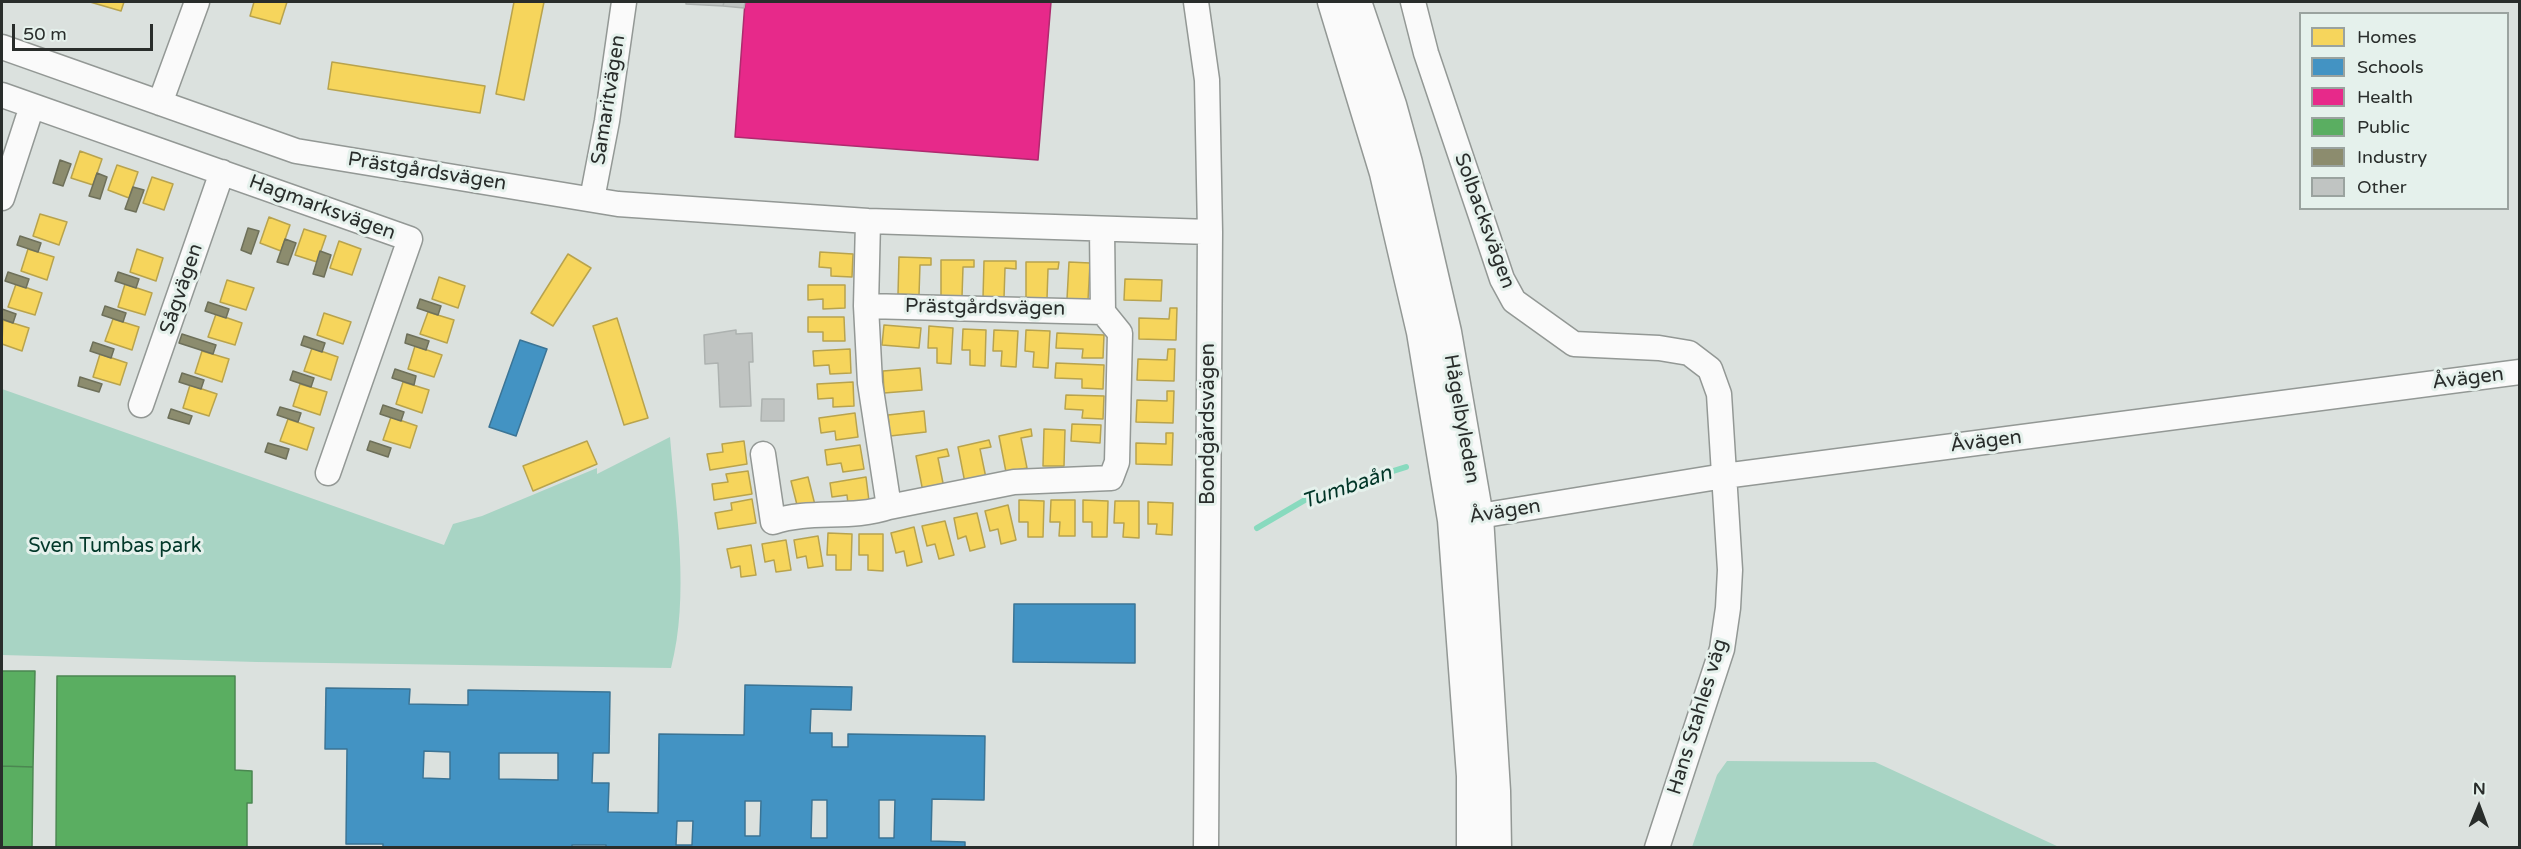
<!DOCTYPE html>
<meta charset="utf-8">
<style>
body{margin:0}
#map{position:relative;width:2521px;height:849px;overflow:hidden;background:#dbe1de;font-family:"Varela Round",sans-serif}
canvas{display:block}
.frame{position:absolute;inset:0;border:3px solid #292d2b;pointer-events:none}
.legend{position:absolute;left:2299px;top:12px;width:210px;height:198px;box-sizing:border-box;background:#e5f1ec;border:2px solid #9aa39f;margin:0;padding:8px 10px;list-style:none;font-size:18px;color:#292d2b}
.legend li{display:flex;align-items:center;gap:12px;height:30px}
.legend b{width:30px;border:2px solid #9aa39f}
.north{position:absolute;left:2449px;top:777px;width:60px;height:60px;-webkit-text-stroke:4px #e5f1ec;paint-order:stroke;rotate:1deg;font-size:16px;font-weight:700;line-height:24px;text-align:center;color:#292d2b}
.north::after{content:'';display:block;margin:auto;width:21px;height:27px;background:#292d2b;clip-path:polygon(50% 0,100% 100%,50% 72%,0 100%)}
.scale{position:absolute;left:12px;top:24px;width:141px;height:27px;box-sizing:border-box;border:3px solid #292d2b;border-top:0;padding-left:8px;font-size:18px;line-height:21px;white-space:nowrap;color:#292d2b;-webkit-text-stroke:4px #e5f1ec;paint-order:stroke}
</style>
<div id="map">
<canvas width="2521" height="849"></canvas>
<div class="frame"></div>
<ul class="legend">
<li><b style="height:16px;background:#f6d55c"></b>Homes</li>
<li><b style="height:16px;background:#4393c3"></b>Schools</li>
<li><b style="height:16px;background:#e7298a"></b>Health</li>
<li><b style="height:16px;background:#5aae61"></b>Public</li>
<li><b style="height:16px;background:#8c8c6e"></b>Industry</li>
<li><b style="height:16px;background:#c0c4c2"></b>Other</li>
</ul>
<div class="north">N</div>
<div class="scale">50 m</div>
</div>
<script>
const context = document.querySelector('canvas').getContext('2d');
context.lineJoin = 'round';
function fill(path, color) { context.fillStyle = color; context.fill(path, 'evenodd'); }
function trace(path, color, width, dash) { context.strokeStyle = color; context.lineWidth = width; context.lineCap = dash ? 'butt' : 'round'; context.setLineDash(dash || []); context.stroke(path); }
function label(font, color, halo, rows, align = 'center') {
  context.font = font + ' "Varela Round",sans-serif'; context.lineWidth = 6; context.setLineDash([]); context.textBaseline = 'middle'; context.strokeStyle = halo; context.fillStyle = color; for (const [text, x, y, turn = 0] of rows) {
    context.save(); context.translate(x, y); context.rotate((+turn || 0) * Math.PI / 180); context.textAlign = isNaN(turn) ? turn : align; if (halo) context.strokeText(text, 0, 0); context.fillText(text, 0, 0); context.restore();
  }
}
fill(new Path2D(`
 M2,389L444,545L453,524L482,516L597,468V474L670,437C676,511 690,596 671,668L257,662L2,655Z
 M1727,761L1875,762L2059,847H1692L1717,775Z`), '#a8d4c4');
const homes = new Path2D(`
 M90,2H124L121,11Z
 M254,2H287L280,24L250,16Z
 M514,2H544L524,100L496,94Z
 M332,62L485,86L480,113L328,89Z
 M80,151L102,159L93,185L71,178Z
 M117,165L138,172L129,198L108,190Z
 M152,177L173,184L164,210L143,203Z
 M40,214L67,222L59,245L33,236Z
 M269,217L290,225L281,251L260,243Z
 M304,229L326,236L317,262L295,255Z
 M339,241L361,249L352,275L330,268Z
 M28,249L54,257L47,280L21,271Z
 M137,249L163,258L156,281L130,272Z
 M820,252L853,254L852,277L831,276V268L819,267Z
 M568,254L591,268L553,326L531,313Z
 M899,257L931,258V265H920L919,295L898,294Z
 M941,260H974V267H963L962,297L941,296Z
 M984,261H1016V269L1005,268L1004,298H983Z
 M1026,262H1059L1058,269H1048L1047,299H1026Z
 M1069,262L1090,263L1088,300L1067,299Z
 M439,277L465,286L458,308L432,299Z
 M1125,279L1162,280L1161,301L1124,300Z
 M227,280L254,288L246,310L220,302Z
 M16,284L42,293L35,315L8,307Z
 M125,284L152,293L145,315L118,307Z
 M808,285H845V308L823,309V299L808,300Z
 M1170,308H1177L1176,340L1139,339V318L1169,319Z
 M428,312L454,320L447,343L420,334Z
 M324,313L351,322L343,344L317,335Z
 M216,314L242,323L235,345L208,337Z
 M808,317H844L845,341H823V332H808Z
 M617,318L648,418L624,425L593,326Z
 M113,319L139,327L132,350L105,341Z
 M3,320L29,328L22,351L2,344Z
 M884,325L921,328L919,348L882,345Z
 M929,326L953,328L951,364L937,363V348H928Z
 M963,329L986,330L985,366L970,365V350H962Z
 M994,330L1018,331L1016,367L1001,366L1002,351H993Z
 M1026,330L1050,331L1048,368L1033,367L1034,352L1025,351Z
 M1057,333L1104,335L1103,358H1082L1083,349L1056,348Z
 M415,346L442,355L434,377L408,369Z
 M312,348L338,357L331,380L304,371Z
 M850,349L851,373L830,374L829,365L814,366L813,351Z
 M1168,349H1175L1174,381L1137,380L1138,359L1167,360Z
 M202,351L229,359L222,382L195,373Z
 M100,354L127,363L120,385L93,377Z
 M1056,363L1104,365L1103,389L1082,388V379L1055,378Z
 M920,368L922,390L884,393L883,371Z
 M403,382L429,390L422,413L396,404Z
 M853,382L854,406L833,407V398L818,399L817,384Z
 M300,384L327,392L320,415L293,406Z
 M190,385L217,394L209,416L183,408Z
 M1167,391H1174L1173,423L1136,422L1137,400L1167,401Z
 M1066,395L1104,396L1103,419L1082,418L1083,410L1065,409Z
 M924,411L926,432L890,436L888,415Z
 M855,413L858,437L836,440L835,431L821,433L819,418Z
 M391,417L417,426L410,448L383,440Z
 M288,419L314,428L307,450L280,441Z
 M1072,424L1101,425L1100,443L1071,441Z
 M1031,429L1032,436L1021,438L1027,468L1006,472L999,436Z
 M1044,429L1065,430L1064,466H1043Z
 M1166,433H1173L1172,465L1136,464V443L1166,444Z
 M989,440L991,447L980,449L986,478L965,483L958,447Z
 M587,441L597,464L533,491L523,466Z
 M744,441L747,464L710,470L707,454L723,452L722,444Z
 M860,445L864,469L843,472L841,463L827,465L825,450Z
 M947,449L949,456L938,458L944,488L923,492L916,456Z
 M748,471L752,494L714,500L712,484L728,482L726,474Z
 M808,477L815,505L798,509L791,481Z
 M866,477L869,501L848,504L847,495L832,497L830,483Z
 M752,499L756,523L718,529L715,513L732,510L731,503Z
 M1019,500L1044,501L1043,537H1028V522H1019Z
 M1051,500H1075V536H1059L1060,522H1050Z
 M1083,500L1108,501L1107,537H1092V522H1083Z
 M1115,501H1139V538L1123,537L1124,523H1114Z
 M1148,502L1173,503L1172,535L1156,534L1157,524H1148Z
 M1008,505L1016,540L1001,544L998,529L990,531L985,511Z
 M977,513L985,547L970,551L966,536L958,539L954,518Z
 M945,521L954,555L939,559L935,544L927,546L922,526Z
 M914,527L922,562L907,566L904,551L896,553L891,533Z
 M828,533L852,534L851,570H836V555H827Z
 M859,534H883V571L868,570V555H859Z
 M818,536L823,566L808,568L806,556L797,558L794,540Z
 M786,540L791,570L776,572L774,560L765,562L762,544Z
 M751,545L756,575L741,577L740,566L731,568L727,549Z`);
fill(homes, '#f6d55c');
trace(homes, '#b8a34d', 1.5);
const schools = new Path2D(`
 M520,340L547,349L516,436L489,427Z
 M1014,604H1135V663L1013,662Z
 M745,685L852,687L851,710L811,709L810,733H832V747H848V734L985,736L984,800L932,799L931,841L965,842V848H606V845H572V848H383V844H346L347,749H325L326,688L410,689L409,704L468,705V690L610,692L609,753H593L592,783H609L608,812L658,813L659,734L744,735ZM424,751L450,752V779L423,778ZM499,753H558V780L499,779ZM812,800H827V838H811ZM879,800H895L894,838H879ZM745,801H761L760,836H745ZM677,821H693L692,845H676Z`);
fill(schools, '#4393c3');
trace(schools, '#3b7495', 1.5);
const health = new Path2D(`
 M745,2H1051L1038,160L735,137Z`);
fill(health, '#e7298a');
trace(health, '#ae2a6e', 1.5);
const public = new Path2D(`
 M2,671H35L33,767L2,766Z
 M57,676H235V770L252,771V803H247V848H56Z
 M2,766L33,767L32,848H2Z`);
fill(public, '#5aae61');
trace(public, '#4b8751', 1.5);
const industry = new Path2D(`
 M60,160L71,164L63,186L53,183Z
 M97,173L107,177L100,199L89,196Z
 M133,187L144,190L136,212L125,209Z
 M248,228L259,231L251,254L241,250Z
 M20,236L41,243L38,252L17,245Z
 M285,239L296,243L288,265L277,262Z
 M320,251L331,255L324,277L313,274Z
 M8,272L29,279L26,288L5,281Z
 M118,272L139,279L136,288L115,281Z
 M420,299L441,306L438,315L417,308Z
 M208,302L229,309L226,318L205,311Z
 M105,306L126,313L123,322L102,315Z
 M2,309L16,314L13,323L2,319Z
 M182,334L216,345L213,354L179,343Z
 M407,334L429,341L426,350L405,343Z
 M304,336L325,343L322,352L301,345Z
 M93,342L114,349L111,358L90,351Z
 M395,369L416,376L414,385L392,378Z
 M293,371L314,378L311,387L290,380Z
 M182,373L204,380L201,389L179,382Z
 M80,377L102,384L99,392L78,386Z
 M383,405L404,412L401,421L380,414Z
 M280,407L301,413L298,422L277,415Z
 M171,409L192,416L189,424L168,418Z
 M370,441L391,448L388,457L367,450Z
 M268,443L289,449L286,459L265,452Z`);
fill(industry, '#8c8c6e');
trace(industry, '#6e705a', 1.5);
trace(new Path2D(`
 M1257,528L1310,497L1406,467`), '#88dabe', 6);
const building = new Path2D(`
 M686,2H724L723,6L686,4Z
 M724,2H745L744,8L723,6Z
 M736,330V334L752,333L753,362H749L751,406L720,407L718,363L705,364L704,335Z
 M762,399H784V421H761Z`);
fill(building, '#c0c4c2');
trace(building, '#adb2b0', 1.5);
const minor = new Path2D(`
 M1196,2L1207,80L1210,232L1206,848
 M1413,2L1426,53L1482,219L1502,279L1514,301L1574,344L1659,348L1689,353L1710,369L1719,394L1730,570L1728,608L1722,649L1657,848
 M2,47L296,151L618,204L868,221L1210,232
 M2,95L410,239L328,473
 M160,103L197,2
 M2,198L32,106
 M592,199L607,121L624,2
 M868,221L866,306L870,383L889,507
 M866,306L1103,312
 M141,405L222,172
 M763,454L773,522C810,509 851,520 889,507L1014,482L1111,478L1117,462L1120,333L1103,312L1102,230
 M1461,519L1724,476L2520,372`);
const major = new Path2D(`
 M1333,2L1385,173L1422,332L1453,520L1472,776V848
 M1356,2L1391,105L1407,163L1446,332L1478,517L1495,791L1496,848`);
trace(minor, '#939895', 27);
trace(major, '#939895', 33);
trace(minor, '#fafafa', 24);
trace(major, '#fafafa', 30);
label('20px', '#292d2b', '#e5f1ec', [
 ["Samaritvägen",609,100,-81],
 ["Prästgårdsvägen",427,172,9],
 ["Hagmarksvägen",322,208,20],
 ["Solbacksvägen",1484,221,70],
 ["Sågvägen",182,289,-71],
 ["Prästgårdsvägen",985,308,1],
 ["Åvägen",2468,379,-7],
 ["Hågelbyleden",1461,419,80],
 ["Bondgårdsvägen",1209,424,-90],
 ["Åvägen",1986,442,-7],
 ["Åvägen",1505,512,-9],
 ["Hans Stahles väg",1698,717,-73]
]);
label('20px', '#023829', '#e5f1ec', [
 ["Sven Tumbas park",115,547]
]);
label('italic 21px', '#003527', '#e5f1ec', [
 ["Tumbaån",1347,488,-19]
]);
</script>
